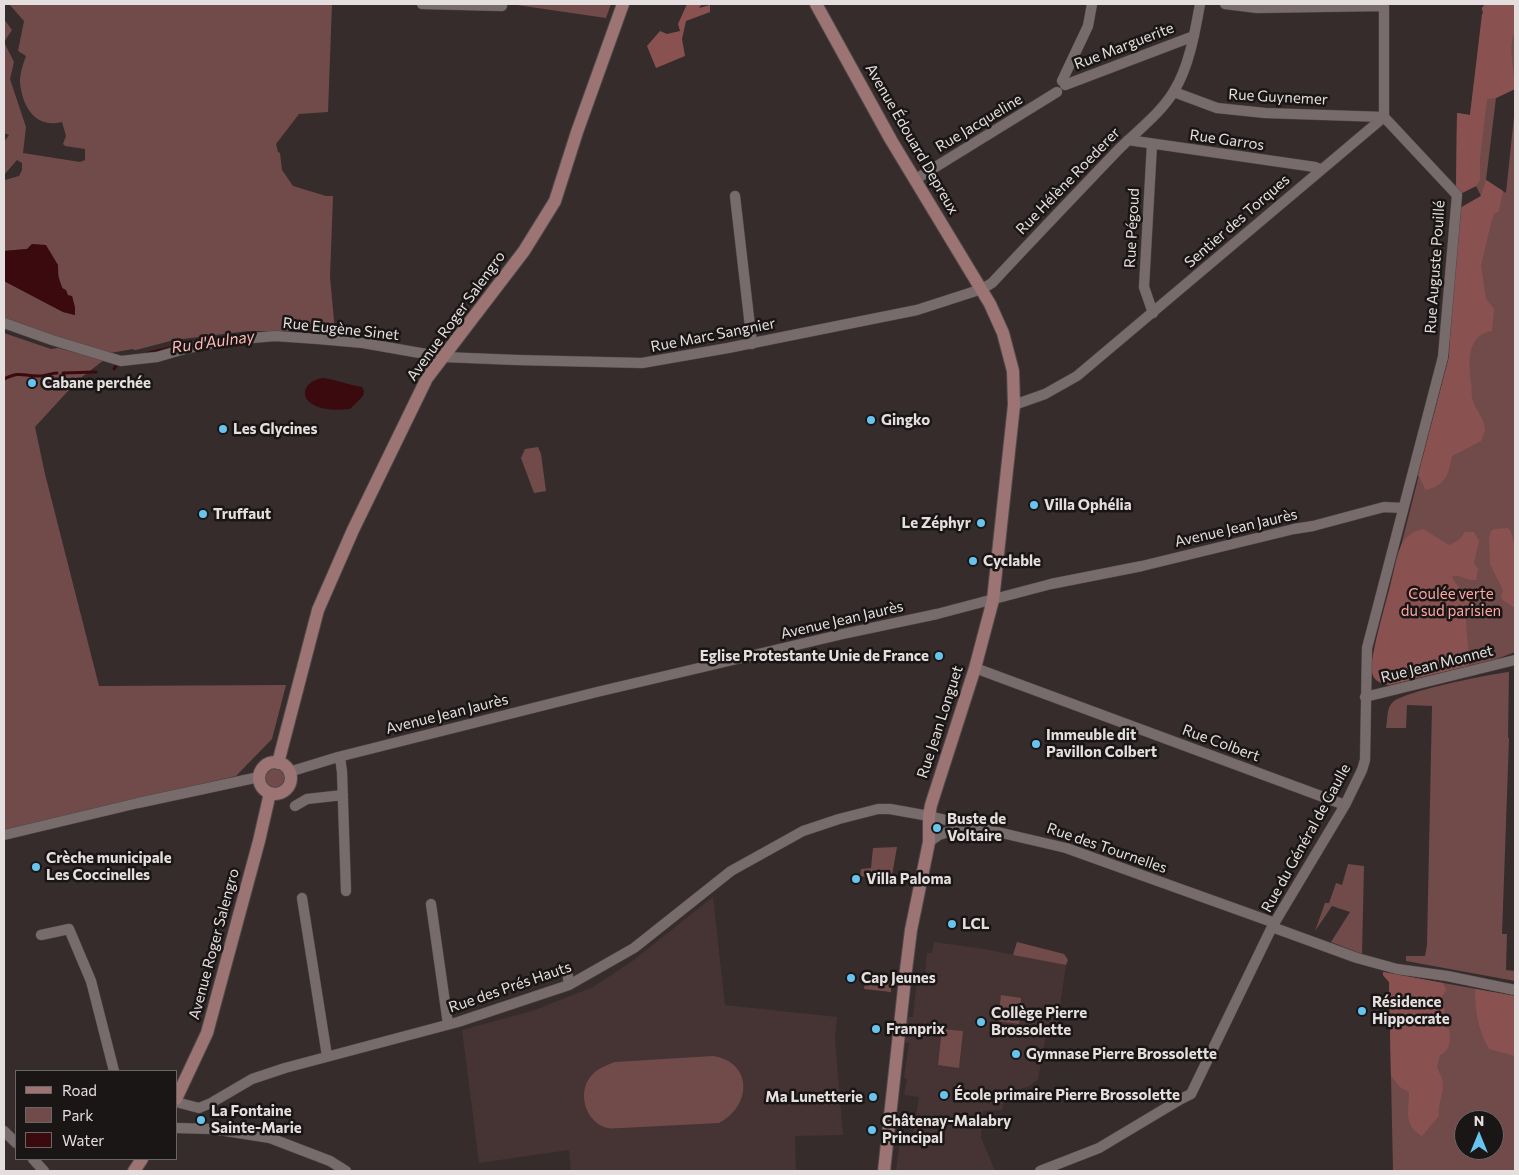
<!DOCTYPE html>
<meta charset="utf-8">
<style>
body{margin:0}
#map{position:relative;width:1519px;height:1175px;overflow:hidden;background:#362c2c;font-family:Commissioner,sans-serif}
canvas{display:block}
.frame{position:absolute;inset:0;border:5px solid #e5dede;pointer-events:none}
.legend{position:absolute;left:15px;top:1070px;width:162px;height:90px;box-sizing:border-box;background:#1a1616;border:1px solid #6b6666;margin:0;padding:6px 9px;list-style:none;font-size:15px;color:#e5dede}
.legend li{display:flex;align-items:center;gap:10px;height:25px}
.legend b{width:25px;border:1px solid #6b6666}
.north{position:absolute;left:1454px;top:1110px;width:50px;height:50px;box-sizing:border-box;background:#1a1616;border:1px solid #6b6666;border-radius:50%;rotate:0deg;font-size:14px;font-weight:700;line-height:20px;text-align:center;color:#e5dede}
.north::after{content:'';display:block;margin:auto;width:18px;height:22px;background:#67c4ef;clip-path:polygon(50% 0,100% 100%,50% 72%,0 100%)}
</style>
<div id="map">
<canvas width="1519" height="1175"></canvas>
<div class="frame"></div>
<ul class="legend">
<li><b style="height:6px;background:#9b7473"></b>Road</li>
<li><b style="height:14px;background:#714b4a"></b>Park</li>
<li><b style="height:14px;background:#3a0a0e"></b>Water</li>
</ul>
<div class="north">N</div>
</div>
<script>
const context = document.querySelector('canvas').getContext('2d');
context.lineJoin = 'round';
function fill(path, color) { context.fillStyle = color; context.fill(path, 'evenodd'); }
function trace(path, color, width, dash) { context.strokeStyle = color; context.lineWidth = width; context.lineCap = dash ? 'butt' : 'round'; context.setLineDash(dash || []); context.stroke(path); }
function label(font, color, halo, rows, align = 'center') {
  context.font = font + ' Commissioner,sans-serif'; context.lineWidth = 5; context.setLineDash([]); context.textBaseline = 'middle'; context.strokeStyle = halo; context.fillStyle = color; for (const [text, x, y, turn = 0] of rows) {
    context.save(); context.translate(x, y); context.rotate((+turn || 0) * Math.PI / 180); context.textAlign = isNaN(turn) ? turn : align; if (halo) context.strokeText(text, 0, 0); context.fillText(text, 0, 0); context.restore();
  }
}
fill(new Path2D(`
 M713,897L725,1005L837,1017L835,1038L843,1135L795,1136L796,1171H571L569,1150L479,1163L462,1030L532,1011L593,987L631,962Z
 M934,942L984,949L1066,965L1057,1027L1045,1040L1038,1079L1030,1086L1010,1092L1009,1088L1001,1090L1003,1099L1005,1100L1002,1110L983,1111L981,1137L995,1171H896L900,1140L912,1142L919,1097L904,1095L907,1079L904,1078L909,1043L901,1042L906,1017H913L917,980H927V976H925L927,953H932Z`), '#453433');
fill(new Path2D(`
 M9,4H332L328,112L299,114L276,144L278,152L280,153L282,170L293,186L326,196H333L330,277L335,331H248L174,340L136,350H134L133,349L110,353L4,320V281L63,312L75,315V308L72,296H68C60,286 58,277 58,265L41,245L32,244L27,249L4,251V178L5,180L19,176L22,170V163L17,160L4,175V142L9,135L4,133V19L12,30L4,42L14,62L10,79L26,127L23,153L80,162L85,160V149L65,146L63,144L66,136L62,122C35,129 22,106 20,82C20,73 23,64 26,56L18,51L24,21Z
 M510,4H611L606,18Z
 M1485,4H1515V89L1496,98L1486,180L1506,193L1515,107V652L1494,660L1386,685C1373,681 1371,672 1372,660L1449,357L1456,223L1461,211L1460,208L1481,196L1476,186L1462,193H1456L1457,113L1470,115L1483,13L1482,8Z
 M4,333L51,349L58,348L104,360L78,380L35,427L45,474L99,686L286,685L272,739L236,776L4,830Z
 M538,447L541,454L546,491L534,493L521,458L525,449Z
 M1509,672L1508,737L1509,739L1502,934H1507L1506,970L1515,971V981L1406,961V956H1425L1427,945L1432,706L1407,705L1406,728H1386C1388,719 1386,708 1393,702C1405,691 1490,674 1509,672Z
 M265 778a10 10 0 1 1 20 0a10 10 0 1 1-20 0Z
 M897,847L891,881L860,876L861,869L871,868L873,848Z
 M1348,864L1364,866L1362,954L1331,942L1350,912L1332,906L1315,931L1325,903H1329L1336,883L1342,885Z
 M1017,942L1064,954L1068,960L1066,965L1013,955Z
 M1383,972L1515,996V1171H1393L1389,982L1383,975ZM1464,1120H1494V1150H1464Z
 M866,978L891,980V992L864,989Z
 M1001,995L1021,998L1019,1024L998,1021Z
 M942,1029L963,1031L959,1068L938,1065Z
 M713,1056C753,1062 752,1106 719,1123L622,1128C618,1128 611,1129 607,1128C585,1122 577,1092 591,1076C597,1069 606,1065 615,1062Z`), '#714b4a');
fill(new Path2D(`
 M687,4H702L699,8L710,5V12L686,21L682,39L685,56L656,68L647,46L660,31L667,34L680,31L678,24Z
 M1485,4H1515V32C1507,45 1515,73 1515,89L1496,98L1487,99L1480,159V180L1476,186L1462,193H1456L1457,113L1470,115L1482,14L1483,13L1482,8Z
 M1486,180L1503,191L1499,211L1494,214L1491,223L1481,266L1486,299L1494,309L1492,331C1467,334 1468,363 1471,382C1472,388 1471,396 1473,401C1476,410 1485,420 1485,430C1484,434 1482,438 1481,441L1452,456C1448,475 1447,484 1426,490L1418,475L1449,357L1456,223L1461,211L1460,208L1481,196Z
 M1508,528C1519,539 1515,591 1515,608L1504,601L1501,597L1503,590L1490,564L1489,538L1491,531L1495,529Z
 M1423,529L1449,545L1459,540L1465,532H1474L1479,541L1474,563L1478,569L1476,580C1466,581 1463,574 1452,576C1455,586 1463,589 1468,597C1472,604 1467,613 1466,620C1466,636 1470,649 1468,666L1390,685C1383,684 1374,682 1372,673C1369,658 1387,600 1391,582C1394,571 1396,558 1400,548C1404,537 1413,531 1423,529Z
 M1383,972L1443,983L1446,990L1441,998L1445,1011L1442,1021L1443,1025L1449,1029C1451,1039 1450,1052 1440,1055L1437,1067C1438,1071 1441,1075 1442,1079C1446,1091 1437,1102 1439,1116L1422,1136C1403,1125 1409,1111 1409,1092L1400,1087L1391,1076L1389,982L1383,975Z
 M1475,989L1515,996V1056L1489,1049C1478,1029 1475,1011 1475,989Z`), '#895251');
fill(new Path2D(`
 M32,244L46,245L58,265V276L62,288L66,290L68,295L72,296L75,308V315L63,312L4,281V251L27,249Z
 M324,378C337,380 348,385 362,387L364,391L363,396L350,409C338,410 323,411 312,404C297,394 308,379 324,378Z`), '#3a0a0e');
trace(new Path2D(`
 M309,334L336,333
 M149,353L179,346
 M114,369L116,366
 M63,373L96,372
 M4,379C22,370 23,377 41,376C47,376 51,373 57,373`), '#3a0a0e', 3);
const street = new Path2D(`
 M422,4L502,6
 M1062,81L1088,26L1092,4
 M1065,85L1194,36
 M1174,92L1217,108L1265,113L1384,117
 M1128,140L1315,167L1320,169
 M1152,144L1144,287L1153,313
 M916,179L1057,92
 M735,196L752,344
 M4,323L52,340L121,361L157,357L188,348L229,340L275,336L318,339L363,343L443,357L517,360L642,363L728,348L917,310L982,289L992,283C1034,238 1076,194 1119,149C1136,132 1162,112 1174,91C1189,67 1195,32 1200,4
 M1014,405L1045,394L1077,376L1384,117V6L1257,8L1225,4
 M975,668L1345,805
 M1365,697L1515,660
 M340,757L342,772L346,891
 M289,772L338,757L597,692L843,634L937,614L1051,584L1142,566L1294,529L1313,526L1384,507L1403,508
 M295,806L307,799L343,795
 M4,835L138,803L259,777
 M929,842L939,835L968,825
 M302,898L327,1056
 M431,904L448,1024
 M1272,927L1357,958L1397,969L1447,976L1515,990
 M41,935L69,929L91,981L114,1071
 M567,970L569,985
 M176,1102L199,1108L211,1103L252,1079L285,1068L458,1022L569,985L634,948L731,871L803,831L839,819L878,809H890L929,816L1066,848L1275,923
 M176,1128L213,1129L270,1138L330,1161L346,1171
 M4,1131L16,1143
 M33,1159L44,1171
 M1040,1171L1099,1148L1181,1099L1191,1094L1272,927L1345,805L1362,770L1365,760L1367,648L1443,357L1457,195L1384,117`);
const secondary = new Path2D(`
 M816,4L891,140L990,304L1003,333L1013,371L1014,405L993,600L975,668L931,805L929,816V842L911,930L906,970L884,1171
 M259 778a16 16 0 1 1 32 0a16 16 0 1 1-32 0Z
 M278,763L318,610L353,530L427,378L524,251L555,201L577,132L623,4
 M176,1099L207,1033L259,841L270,793
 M134,1171L142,1159`);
trace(street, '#514949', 11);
trace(secondary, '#514949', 14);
trace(street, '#776c6b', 10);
trace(secondary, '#9b7473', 12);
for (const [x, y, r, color] of [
 [32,383,5,"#67c4ef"],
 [871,420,5,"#67c4ef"],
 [223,429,5,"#67c4ef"],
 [1034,505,5,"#67c4ef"],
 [203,514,5,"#67c4ef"],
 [981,523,5,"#67c4ef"],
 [973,561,5,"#67c4ef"],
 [939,656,5,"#67c4ef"],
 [1036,744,5,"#67c4ef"],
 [937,828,5,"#67c4ef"],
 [36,867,5,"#67c4ef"],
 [856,879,5,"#67c4ef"],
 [952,924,5,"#67c4ef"],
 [851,978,5,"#67c4ef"],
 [1362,1011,5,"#67c4ef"],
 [981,1022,5,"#67c4ef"],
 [876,1029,5,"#67c4ef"],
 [1016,1054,5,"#67c4ef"],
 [944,1095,5,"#67c4ef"],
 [873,1097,5,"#67c4ef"],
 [201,1120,5,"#67c4ef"],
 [872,1130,5,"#67c4ef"]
]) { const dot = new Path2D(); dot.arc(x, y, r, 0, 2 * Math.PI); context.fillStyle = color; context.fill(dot); trace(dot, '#1a1616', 2); }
label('15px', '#e5dede', '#1a1616', [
 ["Rue Marguerite",1124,46,-21],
 ["Rue Guynemer",1278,97,3],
 ["Rue Jacqueline",979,123,-31],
 ["Avenue Édouard Depreux",912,139,60],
 ["Rue Garros",1227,140,8],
 ["Rue Hélène Roederer",1068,181,-46],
 ["Sentier des Torques",1237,221,-41],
 ["Rue Pégoud",1132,228,-87],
 ["Rue Auguste Pouillé",1435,267,-86],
 ["Avenue Roger Salengro",456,316,-54],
 ["Rue Eugène Sinet",341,329,6],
 ["Rue Marc Sangnier",713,335,-11],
 ["Avenue Jean Jaurès",1236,528,-13],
 ["Avenue Jean Jaurès",842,620,-13],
 ["Rue Jean Monnet",1437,664,-14],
 ["Avenue Jean Jaurès",447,714,-14],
 ["Rue Jean Longuet",940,722,-72],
 ["Rue Colbert",1221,743,20],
 ["Rue du Général de Gaulle",1306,838,-61],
 ["Rue des Tournelles",1107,848,19],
 ["Avenue Roger Salengro",214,944,-75],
 ["Rue des Prés Hauts",510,987,-19]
]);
label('bold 15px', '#e5dede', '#1a1616', [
 ["Cabane perchée",42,383],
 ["Gingko",881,420],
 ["Les Glycines",233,429],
 ["Villa Ophélia",1044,505],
 ["Truffaut",213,514],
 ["Le Zéphyr",971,523,"right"],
 ["Cyclable",983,561],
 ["Eglise Protestante Unie de France",929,656,"right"],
 ["Immeuble dit",1046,735],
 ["Pavillon Colbert",1046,752],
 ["Buste de",947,819],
 ["Voltaire",947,836],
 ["Crèche municipale",46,858],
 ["Les Coccinelles",46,875],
 ["Villa Paloma",866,879],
 ["LCL",962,924],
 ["Cap Jeunes",861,978],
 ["Résidence",1372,1002],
 ["Hippocrate",1372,1019],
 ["Collège Pierre",991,1013],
 ["Brossolette",991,1030],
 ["Franprix",886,1029],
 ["Gymnase Pierre Brossolette",1026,1054],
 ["École primaire Pierre Brossolette",954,1095],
 ["Ma Lunetterie",863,1097,"right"],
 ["La Fontaine",211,1111],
 ["Sainte-Marie",211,1128],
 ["Châtenay-Malabry",882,1121],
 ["Principal",882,1138]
], 'left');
label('15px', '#fda6a4', '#1a1616', [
 ["Coulée verte",1451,594],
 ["du sud parisien",1451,611]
]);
label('italic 16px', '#ffb8b6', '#1a1616', [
 ["Ru d'Aulnay",213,342,-8]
]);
</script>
